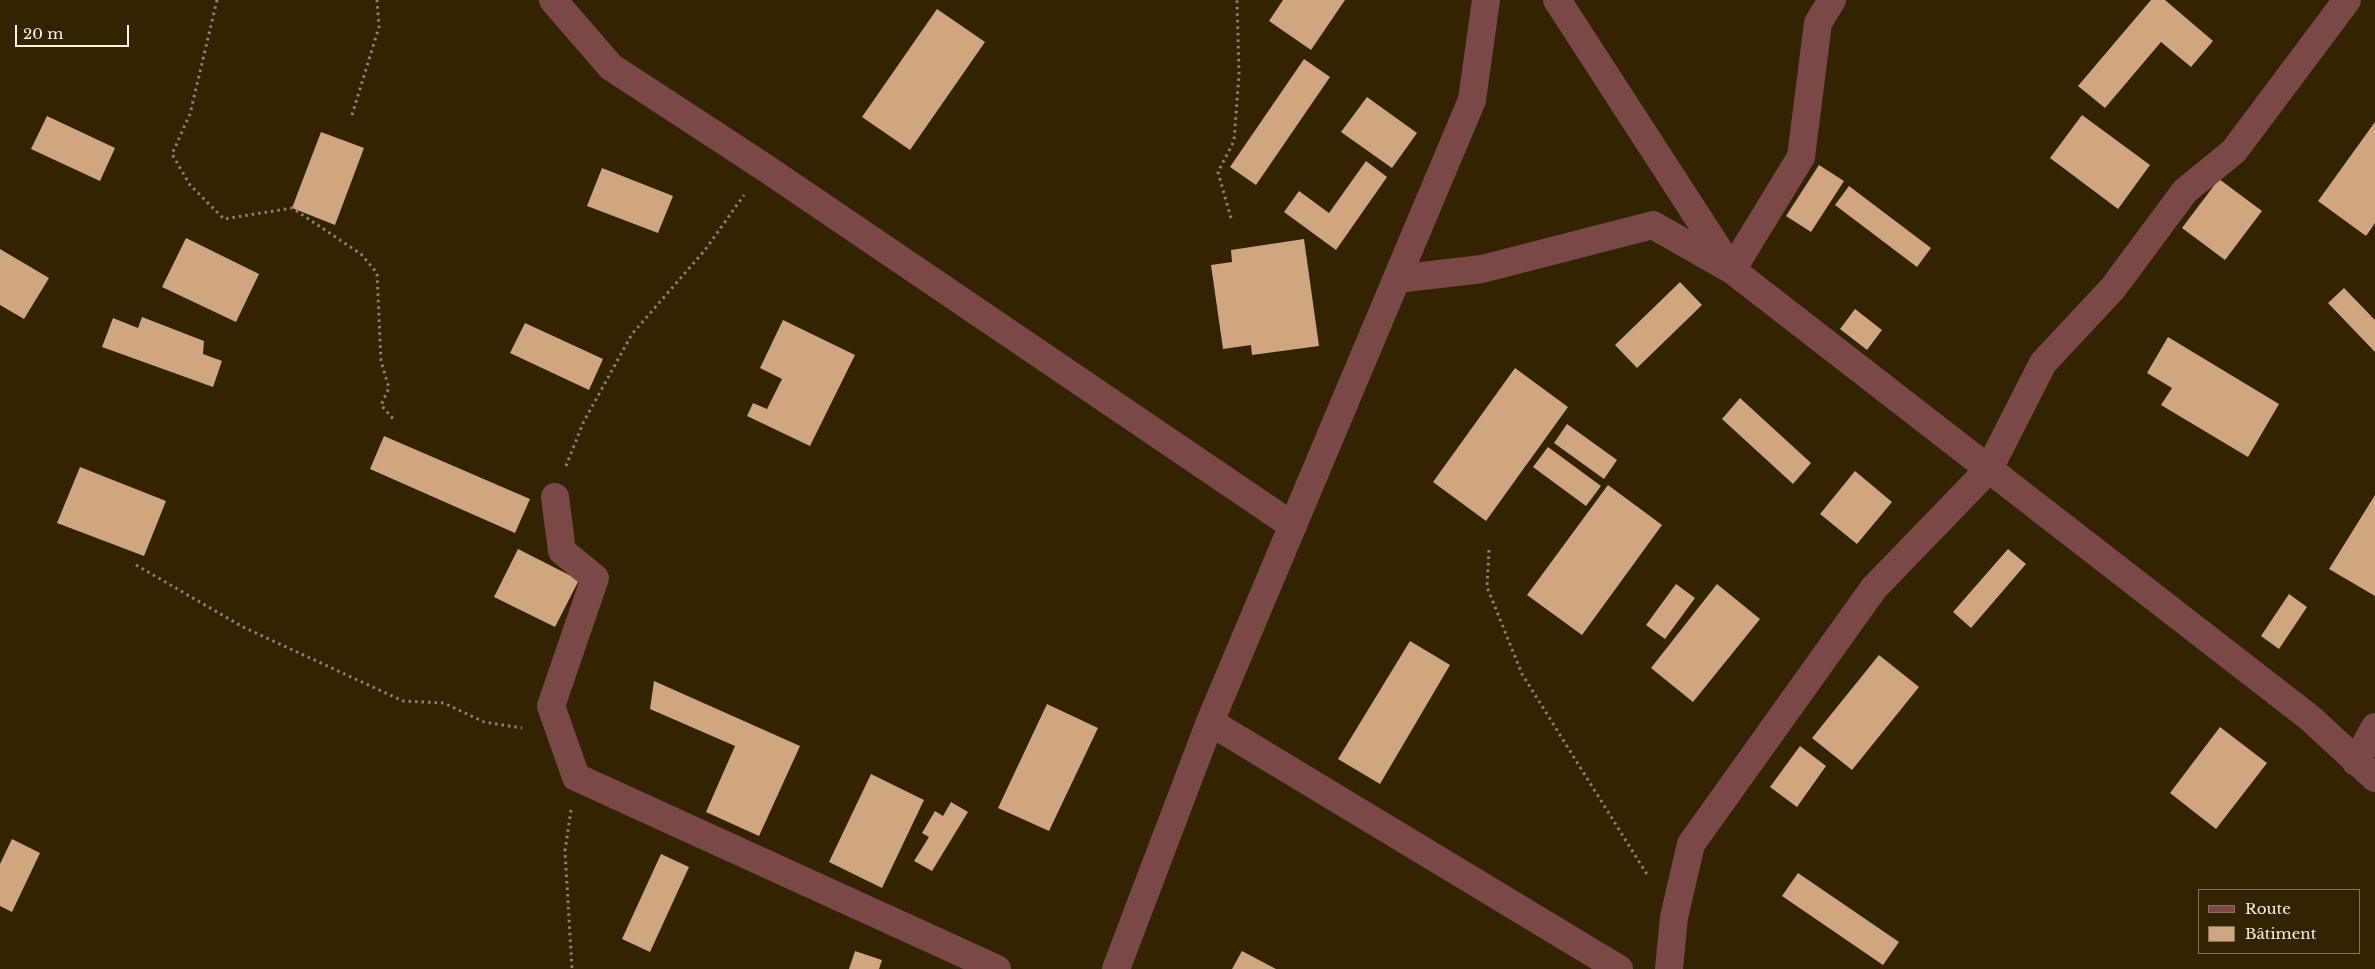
<!DOCTYPE html>
<meta charset="utf-8">
<style>
body{margin:0}
#map{position:relative;width:2375px;height:969px;overflow:hidden;background:#332300;font-family:"Libre Baskerville",serif}
canvas{display:block}
.legend{position:absolute;left:2198px;top:889px;width:162px;height:65px;box-sizing:border-box;background:#332300;border:1px solid #847659;margin:0;padding:6px 9px;list-style:none;font-size:15px;color:#fdf3df}
.legend li{display:flex;align-items:center;gap:10px;height:25px}
.legend b{width:25px;border:1px solid #847659}
.scale{position:absolute;left:15px;top:25px;width:114px;height:22px;box-sizing:border-box;border:2px solid #fdf3df;border-top:0;padding-left:6px;font-size:15px;line-height:18px;white-space:nowrap;color:#fdf3df;-webkit-text-stroke:4px #332300;paint-order:stroke}
</style>
<div id="map">
<canvas width="2375" height="969"></canvas>
<ul class="legend">
<li><b style="height:6px;background:#7a4846"></b>Route</li>
<li><b style="height:14px;background:#d0a680"></b>Bâtiment</li>
</ul>
<div class="scale">20 m</div>
</div>
<script>
const context = document.querySelector('canvas').getContext('2d');
context.lineJoin = 'round';
function fill(path, color) { context.fillStyle = color; context.fill(path, 'evenodd'); }
function trace(path, color, width, dash) { context.strokeStyle = color; context.lineWidth = width; context.lineCap = dash ? 'butt' : 'round'; context.setLineDash(dash || []); context.stroke(path); }
fill(new Path2D(`
 M1283,0H1345L1311,50L1269,21Z
 M2151,0H2165L2213,41L2191,67L2161,42L2105,108L2078,86Z
 M937,9L985,42L910,150L862,117Z
 M1304,59L1330,77L1256,185L1230,167Z
 M1367,97L1417,133L1392,168L1341,132Z
 M2082,115L2150,165L2118,209L2050,158Z
 M47,116L115,148L100,181L31,149Z
 M2375,122V223L2366,236L2318,201Z
 M321,132L364,148L335,225L292,208Z
 M1366,161L1387,177L1336,250L1284,212L1299,191L1329,213Z
 M1819,165L1844,181L1811,232L1786,216Z
 M602,168L673,196L658,233L587,206Z
 M2219,179L2262,211L2225,260L2182,228Z
 M1849,186L1931,248L1917,267L1835,205Z
 M186,238L259,274L236,322L162,287Z
 M1304,239L1319,346L1252,355L1251,345L1223,349L1211,265L1232,262L1231,250Z
 M0,249L49,278L24,319L0,305Z
 M1680,282L1702,305L1637,368L1615,345Z
 M2344,288L2375,320V352L2328,303Z
 M1855,309L1882,330L1867,350L1840,329Z
 M142,317L204,341L203,354L222,361L213,387L102,347L113,318L138,328Z
 M783,320L855,355L810,446L747,416L753,403L767,409L782,379L760,368Z
 M525,323L603,359L589,390L510,353Z
 M2168,337L2279,404L2248,457L2161,405L2172,388L2147,373Z
 M1515,368L1568,407L1486,521L1433,482Z
 M1740,398L1811,463L1793,484L1722,419Z
 M1567,424L1617,460L1604,479L1554,443Z
 M384,436L530,499L515,533L370,469Z
 M1548,447L1601,486L1586,506L1533,467Z
 M80,467L166,501L144,556L57,523Z
 M1855,471L1892,502L1857,544L1820,514Z
 M1608,485L1662,525L1582,635L1527,595Z
 M2375,495V596L2329,569Z
 M518,549L579,580L555,627L494,597Z
 M2008,549L2026,564L1971,628L1953,612Z
 M1676,584L1695,598L1665,639L1646,625Z
 M1717,584L1760,619L1693,702L1651,668Z
 M2289,594L2307,607L2279,649L2261,636Z
 M1410,641L1450,665L1380,784L1338,759Z
 M1879,655L1919,687L1852,770L1812,738Z
 M654,681L800,746L759,836L706,812L735,746L650,709Z
 M1047,704L1098,728L1049,831L998,808Z
 M2220,727L2267,763L2216,829L2170,793Z
 M1800,746L1826,766L1797,807L1770,787Z
 M871,774L924,800L882,888L829,862Z
 M951,802L968,812L932,871L914,861L929,837L922,833L935,811L943,816Z
 M12,839L40,853L12,912L0,906V864Z
 M661,854L689,867L650,952L622,939Z
 M1798,873L1899,942L1883,965L1782,896Z
 M855,951L882,960L879,969H849Z
 M1242,951L1276,969H1232Z`), '#d0a680');
trace(new Path2D(`
 M217,0L190,114L172,154L190,185L224,219L292,208L361,254L377,273L381,361L389,388L381,405L395,421
 M352,115L379,27L377,0
 M1231,218L1218,172L1234,141L1239,74L1237,0
 M566,466L583,423L632,334L705,250L744,195
 M1489,550L1487,587L1522,674L1648,876
 M136,565L243,627L403,701L444,703L484,722L522,728
 M571,810L565,851L572,969`), '#8f8266', 3, [2.5, 4]);
trace(new Path2D(`
 M553,0L611,67L764,167L1293,526
 M1557,0L1730,267
 M1832,0L1818,23L1801,157L1732,270L2310,718L2375,778
 M1397,279L1482,269L1653,225L1732,270
 M555,497L562,551L595,578L551,706L576,777L997,969
 M1210,722L1619,969
 M2356,762L2375,727
 M1116,969L1210,722L1472,100L1486,0
 M1669,969L1674,917L1691,844L1874,588L1989,469L2043,363L2113,288L2185,191L2234,151L2347,0`), '#7a4846', 28);
</script>
